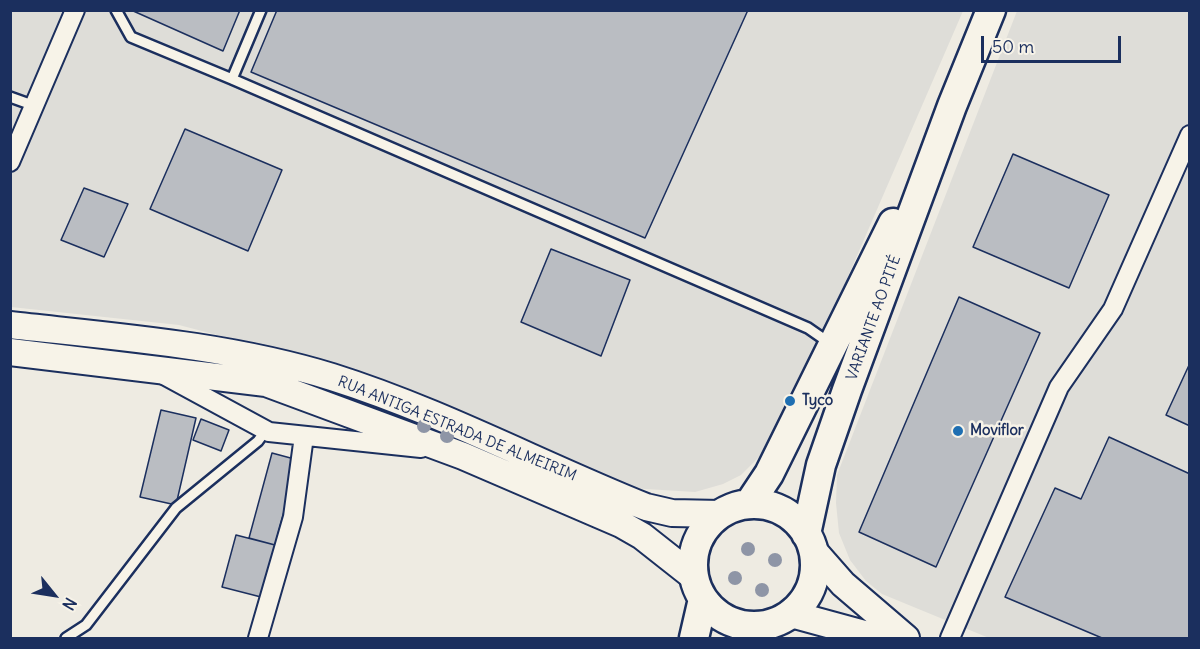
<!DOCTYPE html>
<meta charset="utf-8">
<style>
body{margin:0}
#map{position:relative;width:1200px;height:649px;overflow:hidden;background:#eeebe2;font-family:Delius,sans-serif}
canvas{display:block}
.frame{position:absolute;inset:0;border:12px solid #1b2f5e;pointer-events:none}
.north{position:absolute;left:24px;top:565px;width:60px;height:60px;-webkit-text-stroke:4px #f7f3e8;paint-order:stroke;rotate:120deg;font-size:16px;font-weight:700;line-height:24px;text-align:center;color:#1b2f5e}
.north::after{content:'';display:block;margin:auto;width:21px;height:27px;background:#1b2f5e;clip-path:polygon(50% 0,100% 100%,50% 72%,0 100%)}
.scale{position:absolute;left:981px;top:36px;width:140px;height:27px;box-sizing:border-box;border:3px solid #1b2f5e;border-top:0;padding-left:8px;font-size:18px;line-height:21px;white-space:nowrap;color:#1b2f5e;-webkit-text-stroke:4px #f7f3e8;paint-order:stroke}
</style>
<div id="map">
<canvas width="1200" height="649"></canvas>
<div class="frame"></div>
<div class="north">N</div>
<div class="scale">50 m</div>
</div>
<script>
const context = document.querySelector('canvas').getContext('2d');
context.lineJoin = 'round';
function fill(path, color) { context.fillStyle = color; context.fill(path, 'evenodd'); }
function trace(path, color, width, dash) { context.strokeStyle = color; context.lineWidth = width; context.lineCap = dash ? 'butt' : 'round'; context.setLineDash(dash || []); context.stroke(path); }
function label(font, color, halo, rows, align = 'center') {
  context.font = font + ' Delius,sans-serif'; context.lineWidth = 5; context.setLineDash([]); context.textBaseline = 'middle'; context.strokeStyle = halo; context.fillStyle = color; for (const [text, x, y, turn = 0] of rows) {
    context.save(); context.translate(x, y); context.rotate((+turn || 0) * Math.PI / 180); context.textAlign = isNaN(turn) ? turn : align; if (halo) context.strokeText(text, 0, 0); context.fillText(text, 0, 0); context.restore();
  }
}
fill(new Path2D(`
 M11,11H963L830,318L763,453L741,475L723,484L695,492L629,488L282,352L179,325L11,307Z
 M1017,11H1189V638H989L882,594L866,581L850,560L839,533L836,503L837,475Z`), '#deddd8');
const building = new Path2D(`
 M131,10H240L223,51Z
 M277,10H748L645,238L251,72Z
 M185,129L282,170L248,251L150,209Z
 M1013,154L1109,195L1069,288L973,247Z
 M84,188L128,204L104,257L61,240Z
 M551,249L630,280L601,356L521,322Z
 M959,297L1040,333L936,567L859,532Z
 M1190,363V426L1166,415Z
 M161,410L196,418L176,505L140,497Z
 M201,419L229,430L221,451L193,440Z
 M1109,437L1190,474V638H1102L1005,597L1055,488L1081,499Z
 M272,453L298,460L275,545L249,538Z
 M236,535L275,545L261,597L222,587Z`);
fill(building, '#babdc2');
trace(building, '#1b2f5e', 1.5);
const lane = new Path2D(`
 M116,10L131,37L232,79
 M261,10L232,79L808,328L831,344
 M10,97L35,106
 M66,638L86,625L176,508L258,441L266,430`);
const street = new Path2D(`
 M10,162L75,10
 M164,375L269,432L421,448
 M258,638L293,517L304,436
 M950,638L1059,387L1113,309L1190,135`);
const secondary = new Path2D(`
 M10,325C118,337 228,345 332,377C440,411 541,465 646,507L672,513L721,514
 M10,352L266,383L463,456L621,524L642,536L694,577
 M814,551L843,584L906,638
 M791,614L879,638`);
const primary = new Path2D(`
 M749,504L769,474L893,223
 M693 565a61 61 0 1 1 122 0a61 61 0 1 1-122 0Z
 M806,534L821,465L847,390L952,106L991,10
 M694,638L703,599`);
trace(lane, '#1b2f5e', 14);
trace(street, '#1b2f5e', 22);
trace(secondary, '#1b2f5e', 30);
trace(primary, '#1b2f5e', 33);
trace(lane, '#f7f3e8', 9);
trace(street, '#f7f3e8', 18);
trace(secondary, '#f7f3e8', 26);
trace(primary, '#f7f3e8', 28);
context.fillStyle = '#8e95a6';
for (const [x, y] of [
 [424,426],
 [447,436],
 [748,549],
 [775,560],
 [735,578],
 [762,590]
]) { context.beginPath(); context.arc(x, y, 7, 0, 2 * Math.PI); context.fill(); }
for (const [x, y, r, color] of [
 [790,401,6,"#1f6fb2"],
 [958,431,6,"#1f6fb2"]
]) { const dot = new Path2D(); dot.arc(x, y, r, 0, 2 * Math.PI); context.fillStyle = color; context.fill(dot); trace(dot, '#f7f3e8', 2); }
label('15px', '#1b2f5e', '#f7f3e8', [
 ["VARIANTE AO PITÉ",874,318,-70],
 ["RUA ANTIGA ESTRADA DE ALMEIRIM",457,429,22]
]);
label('bold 15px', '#1b2f5e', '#f7f3e8', [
 ["Tyco",802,401],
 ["Moviflor",970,431]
], 'left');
</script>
